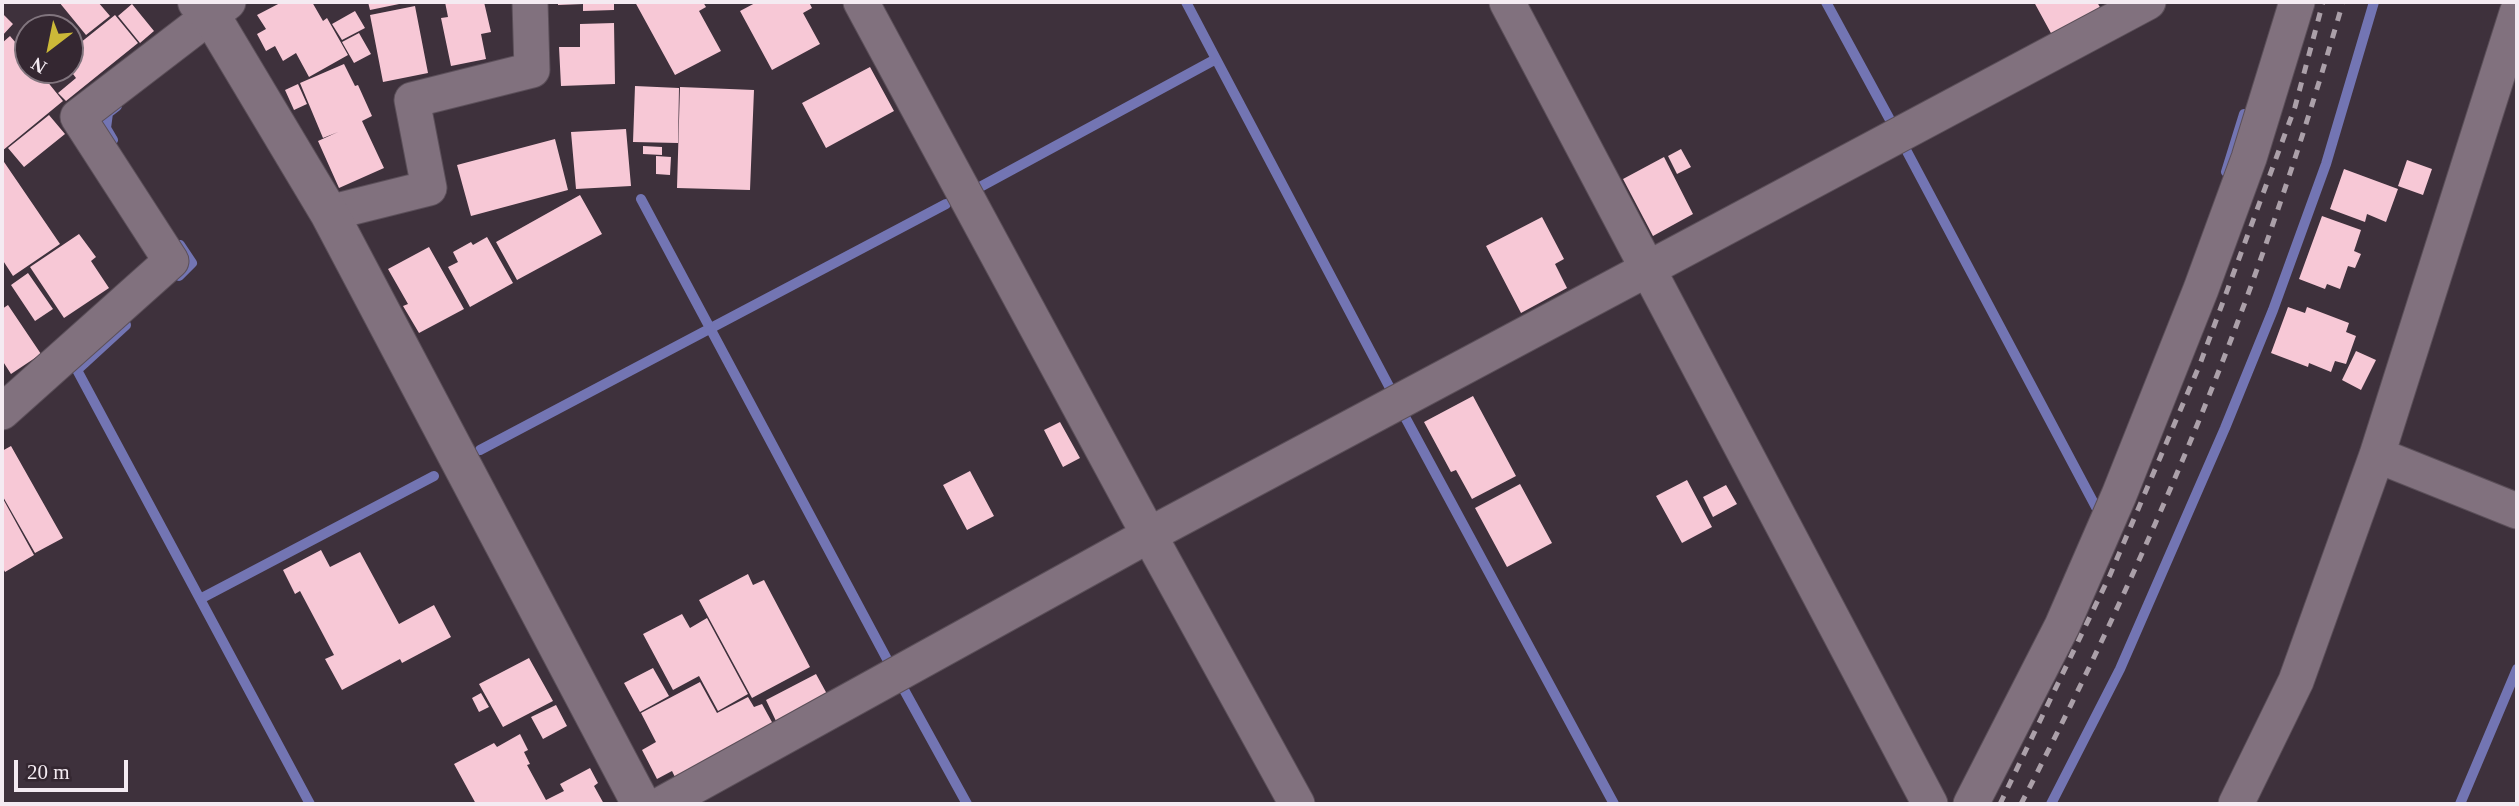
<!DOCTYPE html>
<style>
body{margin:0}
#map{position:relative;width:2519px;height:806px;overflow:hidden;background:#3e313c;font-family:"Times New Roman",serif}
canvas{display:block}
.frame{position:absolute;inset:0;border:4px solid #f4ebf2;pointer-events:none}
.north{position:absolute;left:14px;top:14px;width:70px;height:70px;box-sizing:border-box;background:#342731;border:2px solid #81757e;border-radius:50%;rotate:212deg;font-size:19px;font-weight:700;line-height:28px;text-align:center;color:#f4ebf2}
.north::after{content:'';display:block;margin:auto;width:24px;height:32px;background:#ccb938;clip-path:polygon(50% 0,100% 100%,50% 72%,0 100%)}
.scale{position:absolute;left:14px;top:760px;width:114px;height:32px;box-sizing:border-box;border:4px solid #f4ebf2;border-top:0;padding-left:9px;font-size:21px;line-height:24px;white-space:nowrap;color:#f4ebf2;-webkit-text-stroke:5px #342731;paint-order:stroke}
</style>
<div id="map">
<canvas width="2519" height="806"></canvas>
<div class="frame"></div>
<div class="north">N</div>
<div class="scale">20 m</div>
</div>
<script>
const context = document.querySelector('canvas').getContext('2d');
context.lineJoin = 'round';
function trace(path, color, width, dash) { context.strokeStyle = color; context.lineWidth = width; context.lineCap = dash ? 'butt' : 'round'; context.setLineDash(dash || []); context.stroke(path); }
function fill(path, color) { context.fillStyle = color; context.fill(path, 'evenodd'); }
trace(new Path2D(`
 M1826,2L1889,118
 M1216,59L1391,390
 M113,140L106,128L108,113L117,106
 M1904,146L2098,511
 M2226,172L2244,114
 M980,187L1216,59L1186,2
 M641,199L888,661
 M179,276L192,263L180,245
 M126,325L77,370L200,599
 M1405,417L1614,804
 M480,450L946,204
 M903,688L967,804
 M310,804L200,599L434,476
 M2051,804L2120,669L2225,428L2273,310L2326,164L2374,2
 M2460,804L2517,669`), '#7375b3', 10);
fill(new Path2D(`
 M59,2H98L110,16L86,35Z
 M282,2H312L323,21L327,18L348,55L309,77L296,53L283,61L275,46L266,51L257,34L266,29L257,15Z
 M368,2H404V3L370,10Z
 M445,2H484L491,32L481,34L486,59L451,66L441,18L448,17Z
 M558,2H614V10L583,11V4L558,5Z
 M635,2H703L706,7L699,11L721,51L675,75Z
 M757,2H809L812,8L803,13L820,44L772,70L740,11Z
 M2034,2H2097L2101,9L2052,35Z
 M132,4L154,31L140,43L118,16Z
 M415,6L428,73L383,82L370,15Z
 M355,11L365,28L342,40L332,24Z
 M2,13L13,24L2,36Z
 M115,15L138,43L66,101L58,93L76,78L70,70V51Z
 M614,23L615,84L561,86L559,47H580V24Z
 M359,33L371,54L354,63L342,42Z
 M10,36L28,57V70H38L63,101L2,151V43Z
 M344,64L355,86L358,85L372,116L362,121L384,168L339,188L318,141L338,132L323,138L300,83Z
 M870,67L894,111L826,148L802,103Z
 M298,84L307,104L294,110L285,90Z
 M635,86L679,88L678,143L633,142Z
 M680,87L754,90L750,190L677,188Z
 M49,115L65,134L24,167L8,148Z
 M626,129L631,186L576,189L571,132Z
 M555,139L568,190L471,216L457,165Z
 M643,146L662,147V155L643,154Z
 M1681,149L1691,167L1677,174L1668,156Z
 M656,156L671,157L670,175L656,174Z
 M1664,157L1693,214L1653,236L1623,179Z
 M2,159L60,244L13,276L2,259Z
 M2407,160L2432,169L2423,195L2398,186Z
 M2344,169L2398,189L2386,222L2367,214L2365,222L2330,209Z
 M580,195L602,234L517,280L496,242Z
 M2322,216L2361,230L2354,251L2361,254L2355,268L2348,266L2340,289L2327,284L2325,289L2299,279Z
 M1542,217L1564,259L1555,264L1567,288L1521,313L1486,246Z
 M79,234L96,257L91,261L109,288L64,318L30,267Z
 M487,237L513,283L470,307L448,267L458,262L453,252L471,242L473,245Z
 M429,247L464,309L419,333L403,306L408,304L388,269Z
 M28,273L53,309L35,321L11,285Z
 M8,305L41,354L11,374L2,360V309Z
 M2288,307L2305,313L2307,307L2349,323L2346,332L2356,336L2346,364L2335,361L2331,372L2309,363L2308,367L2271,353Z
 M2356,351L2376,360L2361,390L2342,380Z
 M1473,396L1516,476L1472,499L1456,470L1451,472L1424,422Z
 M1060,422L1080,458L1063,467L1044,430Z
 M11,446L63,538L35,553L2,495V451Z
 M970,471L994,516L967,530L943,485Z
 M1687,480L1712,527L1682,543L1656,496Z
 M1520,484L1552,543L1507,567L1475,508Z
 M1726,485L1737,504L1713,517L1703,497Z
 M2,497L34,555L5,572L2,566Z
 M321,550L330,567L360,552L399,624L434,605L451,637L402,663L400,659L342,690L325,659L334,655L300,591L295,594L283,570Z
 M748,574L753,585L764,580L810,667L752,698L699,600Z
 M682,614L690,628L707,618L748,694L718,711L699,676L673,690L643,634Z
 M529,658L553,701L503,727L479,684Z
 M653,668L669,696L640,712L624,683Z
 M816,674L827,694L776,721L766,700Z
 M700,682L717,713L748,697L754,707L762,704L773,724L675,777L672,771L657,779L642,750L656,742L641,713Z
 M481,693L489,707L479,712L472,698Z
 M556,705L567,726L543,739L531,717Z
 M520,734L528,750L524,752L530,764L527,765L546,800L564,791L560,784L590,768L598,783L594,786L604,804H476L454,764L494,743L497,747Z`), '#f7c8d6');
const street = new Path2D(`
 M861,2L1149,535L1297,804
 M1507,2L1930,804
 M329,213L429,188L412,100L532,70L530,2
 M2,412L171,261L78,117L228,2
 M2377,455L2517,511
 M662,804L1149,535L2148,2
 M1971,804L2062,626L2119,495L2201,289L2249,158L2297,2
 M2236,804L2296,681L2377,455L2517,13`);
const secondary = new Path2D(`
 M197,2L210,14L329,213L641,804`);
trace(street, '#5b4f59', 37);
trace(secondary, '#5b4f59', 40);
trace(street, '#81717e', 35);
trace(secondary, '#81717e', 38);
trace(new Path2D(`
 M2000,804L2110,575L2200,364L2295,107L2323,2
 M2021,804C2097,657 2167,505 2227,350C2271,236 2309,119 2343,2`), '#aba0a9', 5, [9, 9]);
</script>
